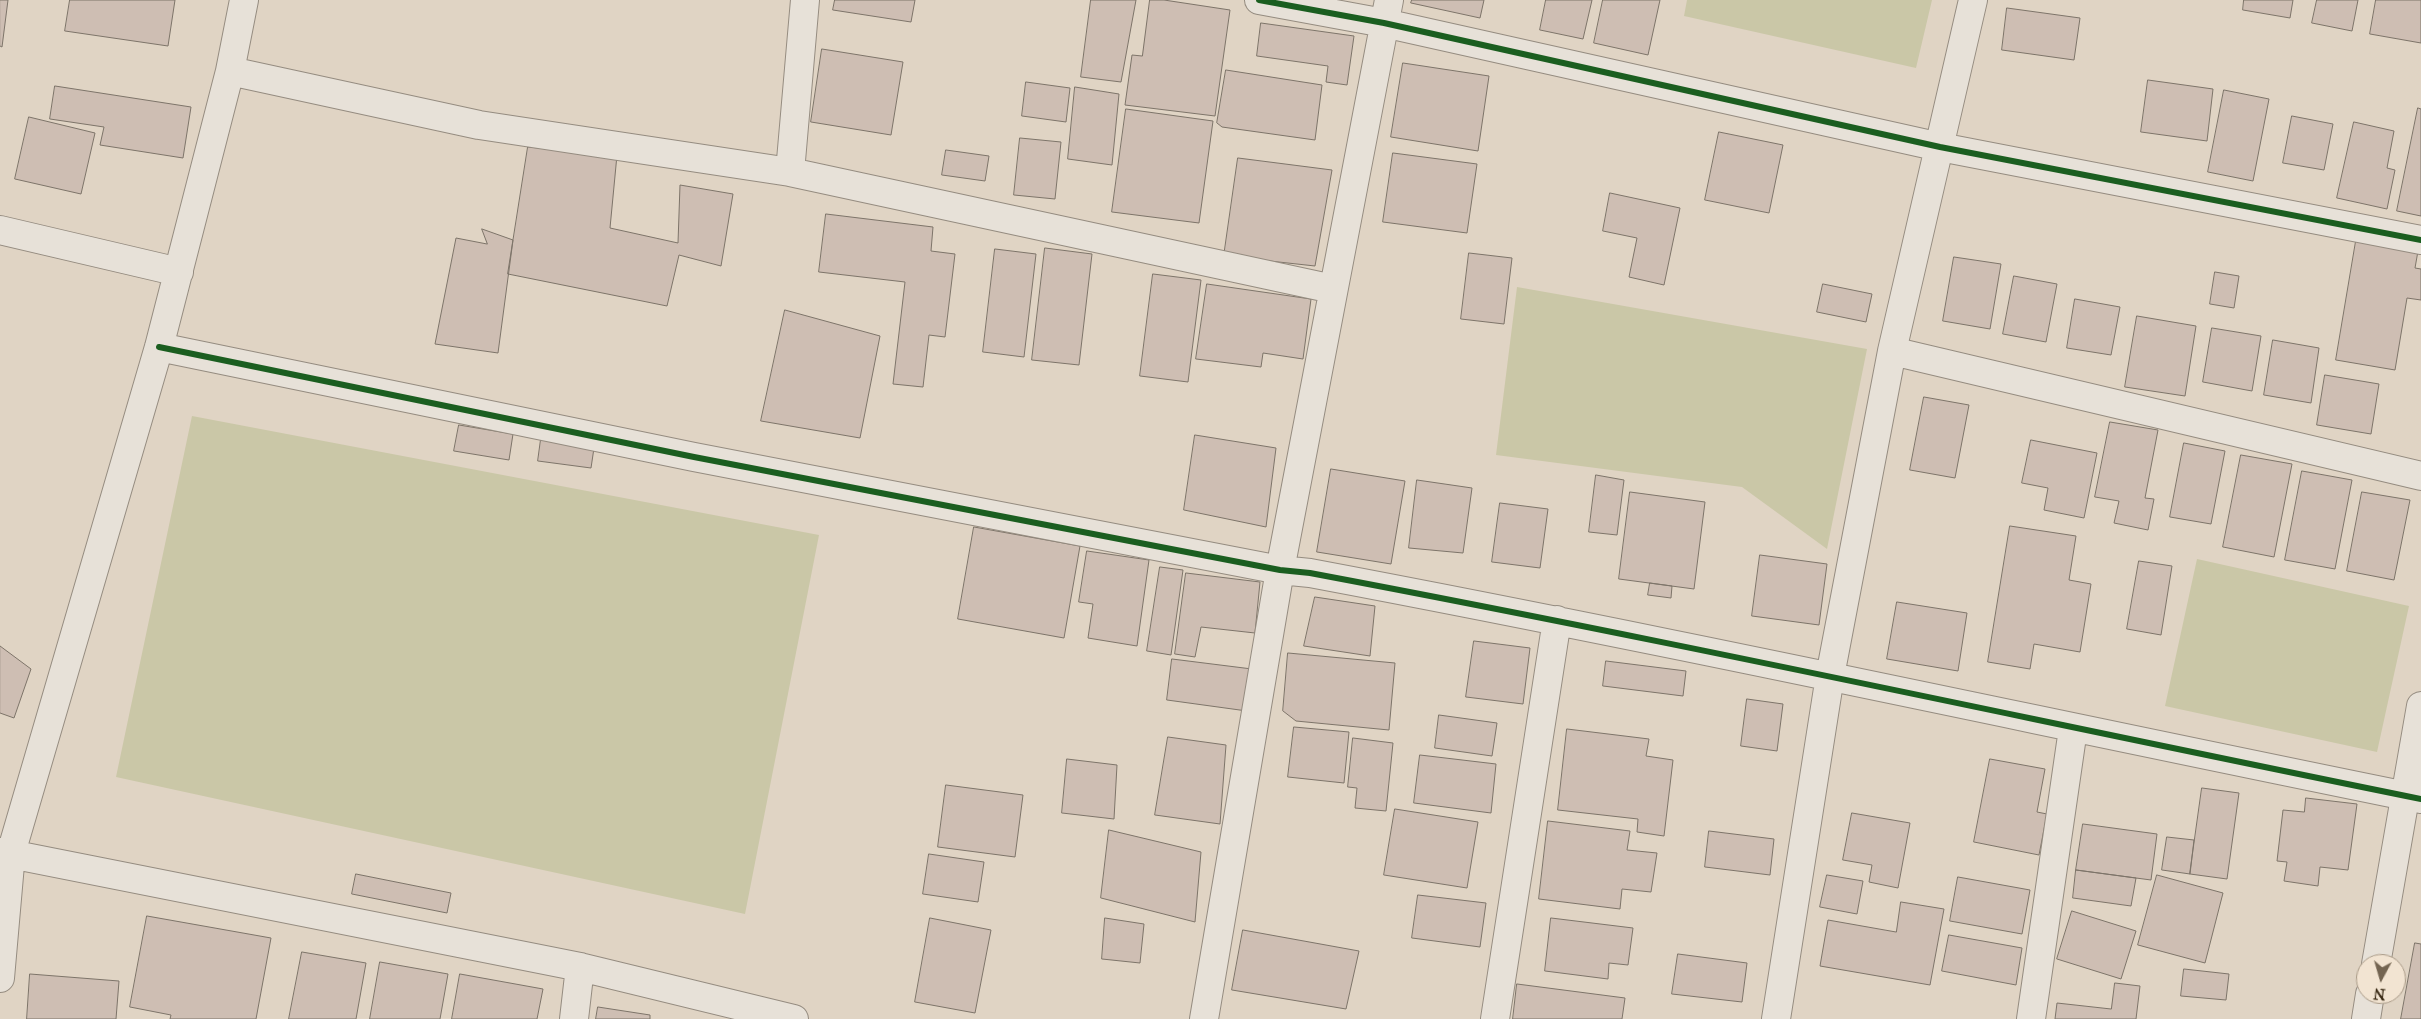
<!DOCTYPE html>
<style>
body{margin:0}
#map{position:relative;width:2421px;height:1019px;overflow:hidden;background:#e0d4c4;font-family:"IM FELL Great Primer",serif}
canvas{display:block}
.north{position:absolute;left:2356px;top:954px;width:50px;height:50px;box-sizing:border-box;background:#f2e4d2;border:1px solid #a89986;border-radius:50%;rotate:186deg;font-size:14px;font-weight:700;line-height:20px;text-align:center;color:#382813}
.north::after{content:'';display:block;margin:auto;width:18px;height:22px;background:#736451;clip-path:polygon(50% 0,100% 100%,50% 72%,0 100%)}
</style>
<div id="map">
<canvas width="2421" height="1019"></canvas>
<div class="north">N</div>
</div>
<script>
const context = document.querySelector('canvas').getContext('2d');
context.lineJoin = 'round';
function fill(path, color) { context.fillStyle = color; context.fill(path, 'evenodd'); }
function trace(path, color, width, dash) { context.strokeStyle = color; context.lineWidth = width; context.lineCap = dash ? 'butt' : 'round'; context.setLineDash(dash || []); context.stroke(path); }
fill(new Path2D(`
 M1687,0H1932L1916,68L1684,16Z
 M1517,287L1867,349L1827,549L1742,487L1496,455Z
 M192,416L819,535L745,914L116,777Z
 M2197,559L2409,606L2377,752L2165,706Z`), '#cac7a7');
const building = new Path2D(`
 M0,0H8L2,47L0,46Z
 M70,0H175L168,46L65,31Z
 M835,0H915L911,22L833,10Z
 M1091,0H1136L1121,82L1081,77Z
 M1150,0H1164L1230,10L1215,116L1125,105L1132,55L1142,56Z
 M1412,0H1484L1480,18L1411,3Z
 M1546,0H1592L1583,39L1540,30Z
 M1603,0H1660L1648,55L1594,43Z
 M2244,0H2293L2290,18L2243,10Z
 M2317,0H2358L2352,31L2312,23Z
 M2376,0H2421V43L2370,34Z
 M2007,8L2080,18L2074,60L2002,50Z
 M1261,23L1354,36L1347,85L1326,82L1328,66L1257,56Z
 M822,49L903,62L891,135L811,122Z
 M1403,63L1489,76L1478,151L1391,137Z
 M1226,70L1322,85L1315,140L1222,127L1217,123Z
 M2148,80L2213,89L2207,141L2141,132Z
 M1026,82L1070,88L1066,122L1022,116Z
 M55,86L191,107L183,158L100,145L104,127L50,119Z
 M1075,87L1119,94L1112,165L1068,159Z
 M2224,90L2269,99L2253,181L2208,172Z
 M2418,108L2421,109V216L2397,211Z
 M1126,109L1213,121L1199,223L1112,212Z
 M2292,116L2333,124L2324,170L2283,163Z
 M29,117L95,133L81,194L15,179Z
 M2354,122L2394,131L2387,168L2395,170L2387,209L2337,198Z
 M1719,132L1783,145L1769,213L1705,200Z
 M1020,138L1061,142L1055,199L1014,195Z
 M528,147L617,155L610,228L678,243L680,185L733,194L721,266L679,255L667,306L508,274Z
 M946,150L989,156L985,181L942,175Z
 M1393,153L1477,164L1467,233L1383,222Z
 M1238,158L1332,170L1315,266L1224,256Z
 M1610,193L1680,208L1664,285L1629,277L1637,238L1603,231Z
 M826,214L933,227L931,251L955,254L945,337L929,335L923,387L893,384L905,282L819,272Z
 M482,229L513,240L498,353L435,344L456,238L487,244Z
 M2356,241L2418,251L2415,268L2421,269V300L2407,298L2395,370L2336,360Z
 M1045,248L1092,254L1079,365L1032,360Z
 M995,249L1036,254L1024,357L983,352Z
 M1469,253L1512,258L1504,324L1461,319Z
 M1954,257L2001,264L1990,329L1943,321Z
 M2215,272L2239,276L2234,308L2210,304Z
 M1153,274L1201,280L1188,382L1140,376Z
 M2014,276L2057,284L2046,342L2003,334Z
 M1207,284L1311,299L1303,359L1263,353L1261,367L1196,359Z
 M1823,284L1872,294L1866,322L1817,312Z
 M2075,299L2120,307L2111,355L2067,348Z
 M785,310L880,336L860,438L761,421Z
 M2137,316L2196,326L2185,396L2125,387Z
 M2212,328L2261,336L2252,391L2203,382Z
 M2273,340L2319,348L2311,403L2264,395Z
 M2325,375L2379,384L2371,434L2317,425Z
 M1924,397L1969,405L1955,478L1910,470Z
 M2110,422L2158,430L2145,498L2154,499L2148,530L2114,523L2119,501L2095,497Z
 M459,425L513,434L509,460L454,451Z
 M1195,435L1276,448L1266,527L1184,510Z
 M541,439L594,448L591,468L538,461Z
 M2031,440L2097,453L2084,518L2044,510L2048,488L2022,483Z
 M2184,443L2225,451L2211,524L2170,517Z
 M2241,455L2292,464L2274,557L2223,547Z
 M1331,469L1405,481L1391,564L1317,552Z
 M2302,471L2352,480L2335,569L2285,560Z
 M1596,475L1624,480L1617,535L1589,532Z
 M1417,480L1472,488L1463,553L1409,548Z
 M1630,492L1705,502L1694,589L1619,579Z
 M2362,492L2410,500L2394,580L2347,571Z
 M1500,503L1548,509L1540,568L1492,562Z
 M2010,526L2076,536L2069,580L2091,584L2080,652L2034,644L2030,669L1988,662Z
 M974,527L1080,546L1064,638L958,619Z
 M1087,551L1149,560L1137,646L1088,638L1093,604L1079,602Z
 M1760,555L1827,564L1819,625L1752,616Z
 M2139,561L2172,566L2161,635L2127,629Z
 M1160,567L1183,570L1171,655L1147,651Z
 M1186,573L1260,582L1255,633L1201,627L1195,657L1175,654Z
 M1650,583L1672,586L1671,598L1648,595Z
 M1315,597L1375,606L1370,656L1304,646Z
 M1897,602L1967,613L1958,671L1887,659Z
 M1474,641L1530,648L1523,704L1466,697Z
 M0,646L31,669L14,718L0,713Z
 M1288,653L1395,663L1389,730L1296,721L1283,711Z
 M1172,659L1252,669L1247,711L1167,700Z
 M1606,661L1686,671L1683,696L1603,686Z
 M1747,699L1783,704L1777,751L1741,746Z
 M1439,715L1497,723L1492,756L1435,748Z
 M1294,727L1349,732L1344,783L1288,777Z
 M1567,729L1649,739L1646,756L1673,760L1664,836L1637,832L1638,819L1558,810Z
 M1168,737L1226,745L1220,824L1155,815Z
 M1353,738L1393,743L1386,811L1355,808L1357,788L1348,787Z
 M1420,755L1496,764L1491,813L1414,803Z
 M1067,759L1117,765L1114,819L1062,813Z
 M1990,759L2045,769L2037,812L2047,814L2039,855L1974,842Z
 M946,785L1023,795L1015,857L938,847Z
 M2202,788L2239,793L2227,879L2190,874Z
 M2306,798L2357,804L2348,870L2320,867L2318,886L2284,881L2287,862L2277,861L2283,810L2304,812Z
 M1395,809L1478,822L1467,888L1384,875Z
 M1852,813L1910,823L1898,888L1869,882L1872,865L1843,860Z
 M1548,821L1630,831L1627,850L1657,853L1651,892L1622,889L1620,909L1539,899Z
 M2083,824L2157,834L2151,880L2076,870Z
 M1109,830L1201,852L1195,922L1101,898Z
 M1709,831L1774,839L1770,875L1705,867Z
 M2167,837L2194,840L2190,874L2162,870Z
 M929,854L984,862L978,902L923,894Z
 M2076,870L2136,878L2131,906L2073,898Z
 M356,874L451,893L447,913L352,894Z
 M1827,875L1863,881L1857,914L1820,907Z
 M2157,875L2223,893L2205,963L2138,945Z
 M1958,877L2030,890L2022,934L1950,921Z
 M1418,895L1486,903L1480,947L1412,938Z
 M1901,902L1944,909L1930,985L1820,966L1828,920L1896,932Z
 M2072,911L2136,931L2121,979L2057,959Z
 M147,916L271,938L256,1019H170L171,1015L130,1007Z
 M930,918L991,930L975,1013L915,1002Z
 M1105,918L1144,924L1140,963L1102,959Z
 M1551,918L1633,928L1628,965L1609,963L1608,979L1545,971Z
 M1243,930L1359,951L1346,1009L1232,990Z
 M1949,935L2022,948L2016,985L1942,971Z
 M2415,943L2421,944V1019H2401Z
 M302,952L366,963L356,1019H289Z
 M1678,954L1747,963L1742,1002L1672,994Z
 M380,962L448,974L440,1019H370Z
 M2184,969L2229,974L2226,1000L2181,996Z
 M30,974L119,981L116,1019H27Z
 M460,974L543,989L537,1019H452Z
 M2115,983L2140,986L2136,1019H2055L2057,1003L2111,1009Z
 M1517,984L1625,998L1622,1019H1513Z
 M598,1007L650,1015V1019H596Z`);
fill(building, '#cebeb3');
trace(building, '#7d7469', 1);
const minor = new Path2D(`
 M1259,0L1384,23L1940,147L2421,240
 M230,71L479,125L790,172L1333,289
 M790,172L805,0
 M0,230L179,272
 M159,347L694,457L1280,570L1310,573C1682,643 2051,724 2421,799
 M1892,351L2421,476
 M0,852L580,967L794,1019
 M2376,964L2421,706
 M0,978L11,853L159,347L230,71L244,0
 M574,1019L580,967
 M1204,1019L1280,570L1389,0
 M1495,1019L1557,620
 M1776,1019L1830,676L1892,351L1973,0
 M2031,1019L2073,729
 M2366,1019L2370,994`);
trace(minor, '#958c80', 30);
trace(minor, '#e7e1d8', 28);
trace(new Path2D(`
 M1259,0L1384,23L1940,147L2421,240
 M159,347L694,457L1280,570L1310,573C1682,643 2051,724 2421,799`), '#1b5e20', 6);
</script>
